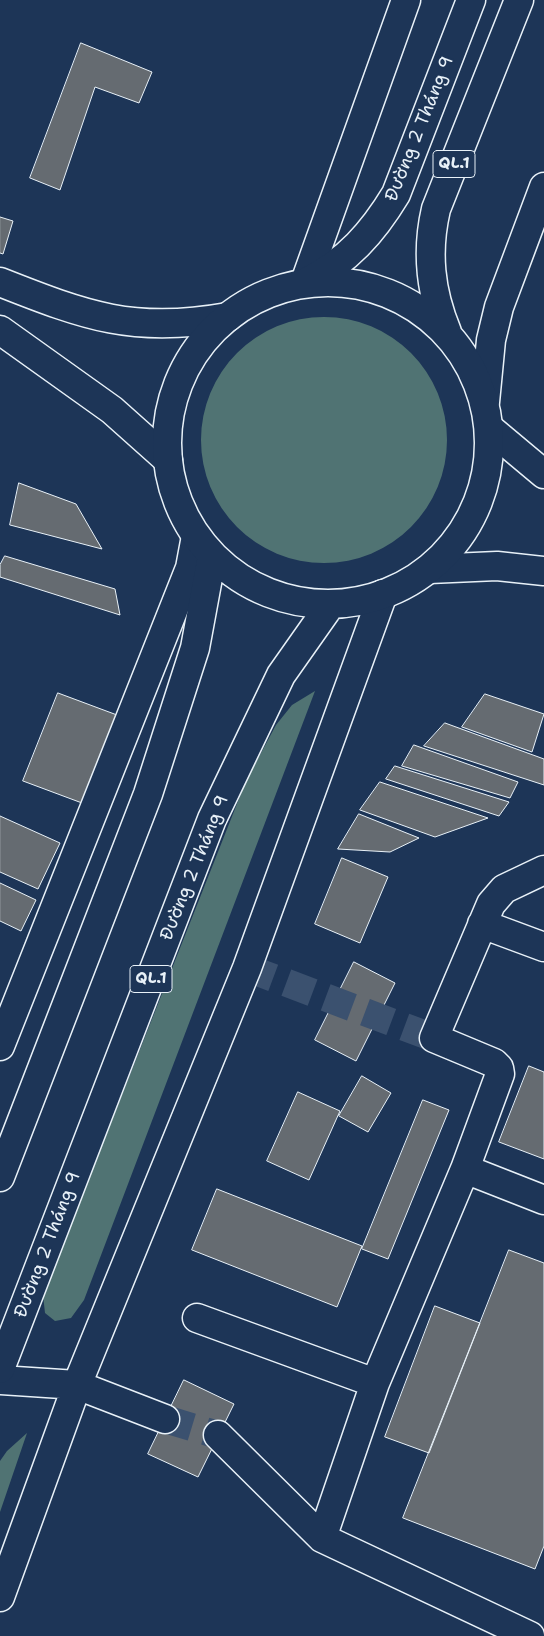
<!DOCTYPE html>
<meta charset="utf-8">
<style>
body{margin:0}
canvas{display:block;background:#1d3557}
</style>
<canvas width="544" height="1636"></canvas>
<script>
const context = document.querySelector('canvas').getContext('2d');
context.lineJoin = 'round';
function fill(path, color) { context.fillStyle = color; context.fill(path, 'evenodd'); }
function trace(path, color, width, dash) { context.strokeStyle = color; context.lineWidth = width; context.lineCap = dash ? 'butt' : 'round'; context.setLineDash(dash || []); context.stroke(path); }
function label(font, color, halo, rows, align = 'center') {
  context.font = font + ' "Shantell Sans",sans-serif'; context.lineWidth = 4; context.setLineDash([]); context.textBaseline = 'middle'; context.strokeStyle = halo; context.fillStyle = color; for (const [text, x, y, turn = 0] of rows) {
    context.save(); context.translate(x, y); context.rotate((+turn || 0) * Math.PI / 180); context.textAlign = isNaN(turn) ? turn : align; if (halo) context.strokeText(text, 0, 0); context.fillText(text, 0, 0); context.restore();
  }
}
fill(new Path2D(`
 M201 440a123 123 0 1 1 246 0a123 123 0 1 1-246 0Z
 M315,691L84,1300L71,1318L55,1321L45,1313L43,1295L246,781L276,725L292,705Z
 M27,1433L0,1512V1461L7,1451Z`), '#507373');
const building = new Path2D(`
 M81,43L152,72L139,103L95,87L60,190L30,178Z
 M0,217L13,221L3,254L0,253Z
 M19,483L76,504L102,549L10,525Z
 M5,556L115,589L120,615L0,577V565Z
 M58,693L117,715L82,803L23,781Z
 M485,694L544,714L532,752L462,727Z
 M445,723L544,759V785L424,746Z
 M414,745L518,782L510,798L402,766Z
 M395,766L509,802L499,816L386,779Z
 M380,782L488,818L435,837L360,810Z
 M359,814L419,838L390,852L338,849Z
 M0,816L60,843L38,889L0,872Z
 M342,858L388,877L360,943L315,924Z
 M0,883L36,900L21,931L0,921Z
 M354,962L395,983L356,1061L315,1040Z
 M529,1066L544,1072V1159L499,1142Z
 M362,1076L391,1093L368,1132L339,1116Z
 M298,1092L340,1111L309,1180L267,1161Z
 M423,1100L449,1110L388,1259L362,1249Z
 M217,1189L362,1246L337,1307L192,1250Z
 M509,1250L544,1263V1546L535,1569L403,1518Z
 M435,1306L480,1323L429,1453L385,1437Z
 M184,1380L234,1404L198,1477L148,1454Z`);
fill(building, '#656b71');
trace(building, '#e8f1f8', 1);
trace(new Path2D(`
 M247,968L434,1038
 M165,1419L218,1435`), '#3b516f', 28, [28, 14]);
const minor = new Path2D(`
 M0,282C86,316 134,334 228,317
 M305,282L406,0
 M0,330L112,410L168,460
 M485,402L491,340L499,307L544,187
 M544,870L504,889L491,904L434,1038L494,1063L499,1068L500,1074L465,1169L544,1200
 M482,924L544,947
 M0,1046L190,568L196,536
 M197,1318L375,1383
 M0,1380L77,1385L165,1419
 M218,1435L322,1538L530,1636
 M322,1538L375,1383L465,1169
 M0,1597L77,1385L247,968L383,594`);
const major = new Path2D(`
 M489,428L544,474
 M429,569L497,566L544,571`);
const highway = new Path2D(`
 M306,282C347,262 373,232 396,194L471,0
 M167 443a161 161 0 1 1 322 0a161 161 0 1 1-322 0Z
 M447,332C430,291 426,252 436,209L519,0
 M0,1177L148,794L195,648L212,556
 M0,1369L212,819L281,675L331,604`);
trace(minor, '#e8f1f8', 31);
trace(major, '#e8f1f8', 31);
trace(highway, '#e8f1f8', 31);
trace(minor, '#1d3557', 28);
trace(major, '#1d3557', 28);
trace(highway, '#1d3557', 28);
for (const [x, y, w] of [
 [454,164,42],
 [151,979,42]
]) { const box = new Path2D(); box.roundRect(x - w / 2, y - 13.5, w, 27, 4); context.fillStyle = '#1d3557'; context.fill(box); trace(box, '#e8f1f8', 1); }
label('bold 16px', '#e8f1f8', null, [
 ["QL.1",454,164],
 ["QL.1",151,979]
]);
label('18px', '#e8f1f8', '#1d3557', [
 ["Đường 2 Tháng 9",420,129,-68],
 ["Đường 2 Tháng 9",195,868,-68],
 ["Đường 2 Tháng 9",48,1245,-69]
]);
</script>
